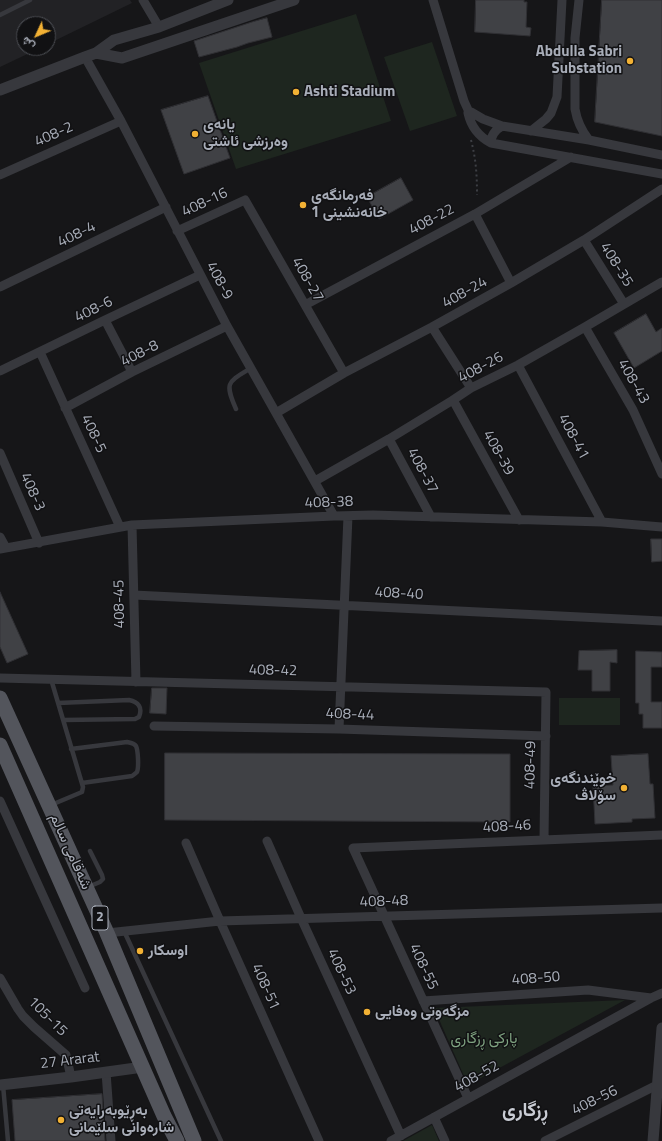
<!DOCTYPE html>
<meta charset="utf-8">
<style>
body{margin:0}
#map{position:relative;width:662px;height:1141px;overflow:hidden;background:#161618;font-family:"Titillium Web",Vazirmatn,sans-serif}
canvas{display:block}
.north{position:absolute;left:16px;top:16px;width:40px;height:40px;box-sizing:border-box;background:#111113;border:1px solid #4d4f55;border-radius:50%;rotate:226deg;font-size:11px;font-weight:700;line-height:16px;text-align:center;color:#a8adb8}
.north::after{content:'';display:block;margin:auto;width:14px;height:18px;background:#f2b134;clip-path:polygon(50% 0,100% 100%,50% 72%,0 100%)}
</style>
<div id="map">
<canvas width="662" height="1141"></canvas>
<div class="north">ش</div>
</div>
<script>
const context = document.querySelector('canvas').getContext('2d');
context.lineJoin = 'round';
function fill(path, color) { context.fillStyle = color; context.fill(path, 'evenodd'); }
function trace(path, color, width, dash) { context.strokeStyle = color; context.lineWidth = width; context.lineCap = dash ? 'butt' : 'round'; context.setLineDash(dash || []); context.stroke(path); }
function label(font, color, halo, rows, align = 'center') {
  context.font = font + ' "Titillium Web",Vazirmatn,sans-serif'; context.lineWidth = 3; context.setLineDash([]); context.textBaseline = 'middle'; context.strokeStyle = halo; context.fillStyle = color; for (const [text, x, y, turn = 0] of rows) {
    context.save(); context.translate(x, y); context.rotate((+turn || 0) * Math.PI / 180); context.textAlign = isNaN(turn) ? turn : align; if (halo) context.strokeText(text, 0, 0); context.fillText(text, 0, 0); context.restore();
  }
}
fill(new Path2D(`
 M0,0H130L132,3L48,44V24H24V48H40L0,67Z`), '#222225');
fill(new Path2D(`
 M356,14L391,121L236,169L199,63Z
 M432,42L457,116L410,131L384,57Z
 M559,698H620V725H559Z
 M625,1000L468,1085L434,1008Z
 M432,1125L439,1141H403Z`), '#1e261f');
const building = new Path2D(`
 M476,0H524V2H527L526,27L531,28L530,36L475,32Z
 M602,0H662V136L595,122Z
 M267,18L272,37L248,43L237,47L199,57L194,41L252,22Z
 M208,96L230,158L184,174L161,110Z
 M401,178L413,200L379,219L367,197Z
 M646,314L656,332L662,328V351L634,368L614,333Z
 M651,539H662V561L652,562Z
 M0,592L28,654L7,663L0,647Z
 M617,650V663L610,662V691H592V670H578L579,651Z
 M636,651L662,652V667H651V702H662V728H643V714H639V703H636Z
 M152,688H167L166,714L150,713Z
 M165,753L510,754V822L165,820Z
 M648,754L650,784H653L655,818L632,819V822L595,824L593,786L613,785L611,756Z
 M102,1094L105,1141H15L12,1100Z`);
fill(building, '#404145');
trace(building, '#303034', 1);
trace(new Path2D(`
 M471,140C476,159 477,175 477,195`), '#3d3f44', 2, [2, 3]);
trace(new Path2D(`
 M0,15L30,0
 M236,409C224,382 228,382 251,368
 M51,679L83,787L82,792L51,805
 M58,703L129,700C138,702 143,707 139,717L135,719L63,720
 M71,749L127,742C131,743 134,743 136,746C138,750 139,767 137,772C135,774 135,774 132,776L82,783
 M88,887L100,882L103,879L102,875L90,851
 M124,931L221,1141
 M3,1085L8,1141`), '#37383d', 4.5);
trace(new Path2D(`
 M143,0L159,27
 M433,0L464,101L469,112
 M579,0L575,38V109C577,121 581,130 589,140
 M85,57L121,121L227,326L334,516
 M531,131L546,119L551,113L557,97L562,0
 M491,143C491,135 495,130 502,126
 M662,155L589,140L502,126L483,119L471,112L468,113C471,127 478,136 491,143L662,174
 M0,175L121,121
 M475,214L511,283
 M177,231L245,200L344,373
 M584,240L624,304
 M0,287L166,207
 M305,305L475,214L571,157
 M105,320L132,372
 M432,327L471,388
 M585,327L633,410L662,474
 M40,352L120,527
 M518,365L602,522
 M0,371L105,320L200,275
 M453,400L519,520
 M65,408L132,372L227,326
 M276,413L344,373L432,327L511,283L584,240L662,189
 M389,439L431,517
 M0,453L39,543
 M315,481L389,439L453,400L471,388L518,365L585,327L662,282
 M132,525L136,682
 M0,537L6,548
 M0,549L132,525L334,516L373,515L602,522L662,527
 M134,595L662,621
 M0,678L546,692L544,839
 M154,726L339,729L546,736
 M339,729L348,516
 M0,801L85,988
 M267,841L301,918L401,1136
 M186,843L220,921L319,1141
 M107,933L220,921L662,908
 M0,978L18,1009L23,1016L34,1027L66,1055L71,1077
 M423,1001L588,990L651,998
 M106,1072L111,1141
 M468,1098L353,848L662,835
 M434,1117L445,1141
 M391,1141L651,998L662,993
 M545,1141L657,1085`), '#37383d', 9);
trace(new Path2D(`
 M96,53L122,58L294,0
 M0,90L85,57L96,53L114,40L159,27L228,0
 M0,1085L71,1077L143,1067
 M653,1141L662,1028`), '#37383d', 11);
trace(new Path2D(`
 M0,698L107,933L194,1141
 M0,745L164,1116L177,1141`), '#53555c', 15);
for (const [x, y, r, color] of [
 [630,61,4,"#f2b134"],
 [296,92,4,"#f2b134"],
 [195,134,4,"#f2b134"],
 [303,205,4,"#f2b134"],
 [624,788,4,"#f2b134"],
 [140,951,4,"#f2b134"],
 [367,1012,4,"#f2b134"],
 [61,1120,4,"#f2b134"]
]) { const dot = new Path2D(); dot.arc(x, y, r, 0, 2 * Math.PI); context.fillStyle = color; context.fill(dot); trace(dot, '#111113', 1.5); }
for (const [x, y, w] of [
 [100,918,16]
]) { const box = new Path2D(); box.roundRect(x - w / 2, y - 12, w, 24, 3); context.fillStyle = '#111113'; context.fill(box); trace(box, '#a8adb8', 1); }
label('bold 14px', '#a8adb8', null, [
 ["2",100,918]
]);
label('bold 15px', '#a8adb8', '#111113', [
 ["Abdulla Sabri",622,52,"right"],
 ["Substation",622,69,"right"],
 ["Ashti Stadium",304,92],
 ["یانەی",203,125],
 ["وەرزشی ئاشتی",203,142],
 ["فەرمانگەی",311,196],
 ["خانەنشینی 1",311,213],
 ["خوێندنگەی",616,779,"right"],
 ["سۆلاڤ",616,796,"right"],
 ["اوسكار",148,951],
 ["مزگەوتی وەفایی",375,1012],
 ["بەڕێوبەرایەتی",69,1111],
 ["شارەوانی سلێمانی",69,1128]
], 'left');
label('15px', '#a8adb8', '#111113', [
 ["408-2",54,135,-24],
 ["408-16",205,203,-25],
 ["408-22",432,220,-28],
 ["408-4",77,235,-26],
 ["408-35",616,265,58],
 ["408-27",307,280,60],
 ["408-9",219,281,62],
 ["408-24",465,293,-29],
 ["408-6",94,310,-26],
 ["408-8",140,354,-27],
 ["408-26",481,368,-28],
 ["408-43",633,382,60],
 ["408-5",93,434,65],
 ["408-41",573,437,62],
 ["408-39",498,453,61],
 ["408-37",422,471,62],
 ["408-3",32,492,66],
 ["408-38",329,503,-2],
 ["408-40",399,594,3],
 ["408-45",120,604,-91],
 ["408-42",273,671,1],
 ["408-44",350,715,2],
 ["408-49",531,765,-89],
 ["408-46",507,827,-3],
 ["شەقامی سالم",70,852,66],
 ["408-48",384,902,-2],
 ["408-55",423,967,65],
 ["408-53",341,972,65],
 ["408-50",536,979,-4],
 ["408-51",265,987,66],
 ["105-15",47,1017,45],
 ["27 Ararat",70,1061,-7],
 ["408-52",477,1077,-29],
 ["408-56",595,1101,-26]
]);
label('15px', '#7fa381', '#111113', [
 ["پارکی ڕزگاری",484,1039]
]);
label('bold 19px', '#c9ccd4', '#111113', [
 ["ڕزگاری",525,1111]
]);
</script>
